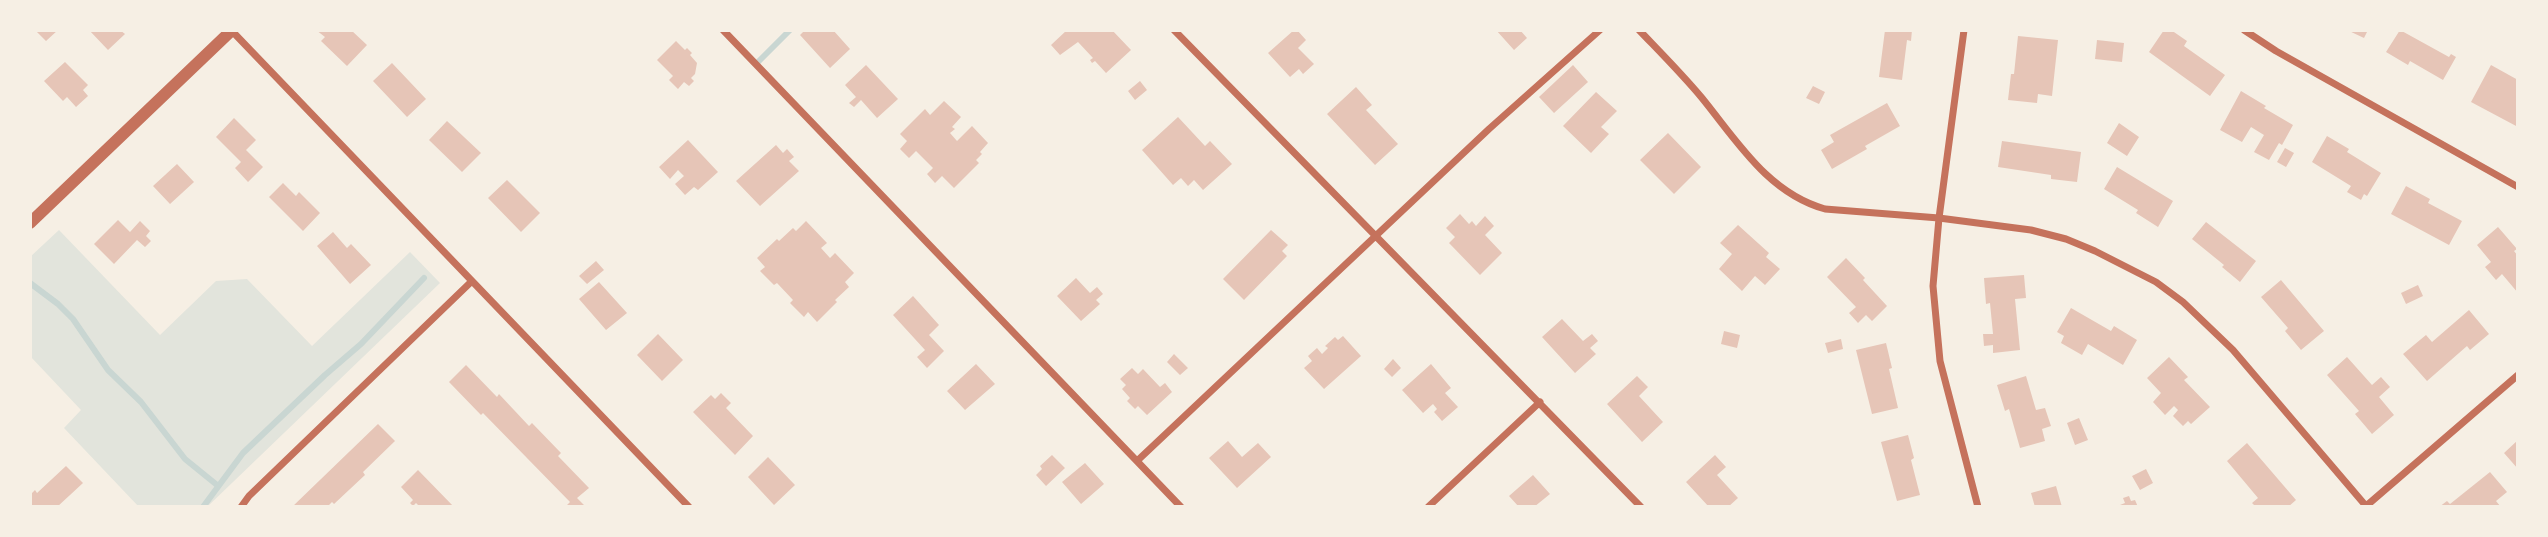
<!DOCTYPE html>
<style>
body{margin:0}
#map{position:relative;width:2548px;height:537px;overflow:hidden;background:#f6efe4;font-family:"Source Sans 3",sans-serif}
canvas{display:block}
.frame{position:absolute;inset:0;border:32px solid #f6efe4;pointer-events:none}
</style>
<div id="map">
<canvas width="2548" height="537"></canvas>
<div class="frame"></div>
</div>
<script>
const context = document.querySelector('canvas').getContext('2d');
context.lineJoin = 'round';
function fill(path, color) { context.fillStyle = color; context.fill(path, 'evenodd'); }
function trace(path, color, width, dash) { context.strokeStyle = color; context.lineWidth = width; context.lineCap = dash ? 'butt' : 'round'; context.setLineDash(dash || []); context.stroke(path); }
fill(new Path2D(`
 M59,230L160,335L216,281L247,279L312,346L410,252L440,283L207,507H139L64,428L81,410L30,356V257Z`), '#e2e4dc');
trace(new Path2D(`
 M756,64L790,30
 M30,283L58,304L73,319L108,370L141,402L185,459L217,485
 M203,507L243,453L325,375L361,344L424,278`), '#c9d6d2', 6);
fill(new Path2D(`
 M35,30H58L46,41Z
 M89,30H120L125,34L108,50Z
 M316,30H351L367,45L347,66L321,41L325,37Z
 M805,30H833L850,49L830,68L800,35Z
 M1067,30H1112L1131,50L1106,73L1095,61L1092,63L1090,60L1093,58L1078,42L1060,55L1051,45Z
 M1294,30H1297L1306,40L1298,48L1314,64L1303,74L1299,69L1290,77L1268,53Z
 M1496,30H1520L1527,38L1514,50Z
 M1885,30H1912L1911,41L1907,40L1902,80L1879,77Z
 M2164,30H2171L2187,41L2184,46L2225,75L2210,96L2149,52Z
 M2347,30H2368L2364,38Z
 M2400,30L2449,57L2451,54L2456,57L2443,80L2410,61L2408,65L2386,52Z
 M2018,36L2058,40L2052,96L2038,94L2037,103L2008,100L2011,74H2014Z
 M2097,40L2124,43L2122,62L2095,59Z
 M676,41L685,50L687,48L692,53L690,55L697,63L695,74L691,78L694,81L689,86L684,82L678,89L669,80L673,76L657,60Z
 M65,62L88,85L83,90L88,96L76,107L67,97L63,101L44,81Z
 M392,63L426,99L407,117L373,81Z
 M866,65L898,99L877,118L861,100L854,107L849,103L856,97L845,85Z
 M1573,65L1588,82L1554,113L1539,97Z
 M2491,65L2518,80V127L2471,102Z
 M1140,81L1147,90L1135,100L1128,91Z
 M1813,86L1825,92L1819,104L1806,98Z
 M1356,87L1372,105L1366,110L1398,144L1375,165L1327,114Z
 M2241,91L2266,106L2264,108L2293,125L2282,145L2279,143L2269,160L2254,152L2264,135L2251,127L2242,142L2220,130Z
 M1596,92L1617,111L1601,127L1609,134L1591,153L1563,126Z
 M944,101L961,117L952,127L955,129L950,133L957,141L972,126L988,143L980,152L982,154L976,160L979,163L954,188L942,176L935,183L927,174L933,168L916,151L909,158L900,149L907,141L900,134L925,109L930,115Z
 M1887,103L1900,126L1865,146L1867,149L1832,169L1821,150L1834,142L1830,135Z
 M1178,117L1205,146L1210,141L1232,164L1203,190L1194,180L1188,186L1181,178L1173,185L1142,150Z
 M234,118L256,140L246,150L263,167L248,182L235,168L241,162L216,137Z
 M447,121L481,153L462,172L429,140Z
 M2119,123L2139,137L2127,156L2107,143Z
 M1668,133L1701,167L1674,194L1640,160Z
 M2327,136L2349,149L2347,152L2381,173L2367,196L2364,194L2361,200L2347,192L2351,186L2312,162Z
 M688,140L718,172L698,190L694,187L685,195L675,184L684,176L678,170L670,179L659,167Z
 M2002,141L2081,152L2077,182L2051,179V175L1998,167Z
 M776,145L783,153L787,149L794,157L789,161L799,171L760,206L736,181Z
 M2285,148L2294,153L2286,167L2277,162Z
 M177,164L194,182L170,204L153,186Z
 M2117,167L2173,201L2158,227L2136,213L2138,210L2104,189Z
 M507,180L540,213L521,232L488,198Z
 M283,183L296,196L299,192L320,213L303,231L269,197Z
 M2406,186L2430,199L2428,203L2462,221L2449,245L2391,214Z
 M1460,214L1469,224L1472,221L1476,226L1485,216L1494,226L1485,235L1502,253L1480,275L1449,243L1455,237L1446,228Z
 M118,220L130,232L140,221L150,231L146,236L151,241L145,247L137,240L114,264L94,244Z
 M806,221L827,243L821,248L830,258L835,253L854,273L845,282L849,287L835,300L837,302L817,322L808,312L804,317L790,303L793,300L777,283L774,285L760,271L765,267L757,258L777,239L779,241L793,228L796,231Z
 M2206,222L2256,261L2240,282L2222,267L2224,265L2192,239Z
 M1738,225L1769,253L1766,257L1780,269L1765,285L1755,276L1742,291L1719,269L1732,254L1720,243Z
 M2498,227L2517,249L2514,251L2518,256V293L2502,274L2496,280L2485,267L2491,262L2477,245Z
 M1271,230L1288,245L1282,251L1287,256L1244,300L1223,279Z
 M333,232L347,248L351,244L371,265L350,284L317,246Z
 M1846,258L1865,278L1863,280L1887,306L1872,321L1866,315L1858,323L1849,313L1856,307L1827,277Z
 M596,261L604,270L587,284L579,276Z
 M2024,275L2026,298L2015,299L2020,350L1993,353V345L1984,346L1983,334H1993L1990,303L1986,304L1984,278Z
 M1076,278L1090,293L1097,287L1103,294L1096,300L1100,304L1081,321L1057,296Z
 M2281,280L2324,331L2301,350L2285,331L2288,328L2261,297Z
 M599,282L627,313L606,330L579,299Z
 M2418,285L2423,296L2406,304L2401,293Z
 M913,296L939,325L929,335L944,351L927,368L917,357L925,350L893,315Z
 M2071,308L2111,331L2114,326L2137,340L2123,365L2088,344L2082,355L2061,343L2064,336L2057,332Z
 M2469,310L2489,334L2470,350L2467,346L2427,381L2403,354L2426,335L2432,342Z
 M1562,319L1583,341L1592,334L1598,341L1590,348L1596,354L1575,373L1542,337Z
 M1724,331L1740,335L1737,348L1721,344Z
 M658,334L683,360L662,381L637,355Z
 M1343,336L1361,356L1324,389L1304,368L1312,361L1308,356L1317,348L1322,354L1328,348L1325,346L1335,337L1338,340Z
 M1841,339L1843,349L1828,353L1825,343Z
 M1886,343L1892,368L1889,369L1898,408L1872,414L1856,350Z
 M1174,354L1188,368L1180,375L1167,362Z
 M2169,357L2188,377L2184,380L2210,407L2191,424L2188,421L2183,426L2173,416L2178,410L2174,406L2165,415L2153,402L2161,393L2147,378Z
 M2347,357L2372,385L2381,377L2390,387L2379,397L2394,415L2372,434L2355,414L2359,411L2327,375Z
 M1393,359L1401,368L1392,377L1384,369Z
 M976,364L995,384L965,410L947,391Z
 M1431,364L1451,388L1445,393L1458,407L1442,421L1434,412L1437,409L1433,404L1423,413L1402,390Z
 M466,365L497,397L499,394L529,426L532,423L561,453L558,456L589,488L577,498L586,507H565L570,502L483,413L481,415L449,382Z
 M1132,368L1138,374L1143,369L1160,387L1165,383L1172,392L1147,415L1138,406L1135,409L1127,401L1130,398L1122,389L1126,385L1120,379Z
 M1637,376L1648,387L1639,396L1663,422L1642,442L1607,404Z
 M2026,376L2036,410L2045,408L2051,426L2042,429L2045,441L2020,448L2009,409L2005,411L1997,385Z
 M721,393L731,403L726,408L753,436L735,455L693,412L711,395L715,399Z
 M2079,418L2088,440L2075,445L2067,423Z
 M378,424L395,441L363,472L365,475L334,504L332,502L327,507H292Z
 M1908,435L1914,458L1911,460L1920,495L1897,501L1881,442Z
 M2518,440V469L2504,453Z
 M1228,441L1242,457L1258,443L1271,457L1237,488L1209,458Z
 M2247,443L2296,500L2288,507H2256L2252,503L2258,498L2227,461Z
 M1052,455L1065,468L1046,486L1036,475L1042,469L1040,466Z
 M1715,455L1726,467L1717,475L1738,498L1728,507H1709L1686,482Z
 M768,457L795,485L774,505L748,477Z
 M1085,463L1104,484L1081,504L1062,482Z
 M66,466L83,483L57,507H30V495L35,490L37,493Z
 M2146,469L2153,483L2140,490L2132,476Z
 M418,470L454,507H420L416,503L413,506L410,503L413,500L401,487Z
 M2490,472L2507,492L2496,501L2501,507H2439L2447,501L2450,504Z
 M1533,475L1550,494L1534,507H1519L1509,496Z
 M2056,486L2062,507H2035L2031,493Z
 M2129,496L2131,501L2135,500L2138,507H2121L2120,505L2125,503L2123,498Z`), '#e6c5b7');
trace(new Path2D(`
 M231,30L689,507
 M723,30L1181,507
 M1174,30L1641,507
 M1639,30C1660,52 1682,74 1702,98C1737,141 1768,193 1825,209L1939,218L2031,230L2066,239L2095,251L2156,282L2183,302L2233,350L2366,506
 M1964,30L1939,218L1933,286L1940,361L1978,507
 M2244,30L2276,51L2518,187
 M1137,461L1489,129L1600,30
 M241,507L249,496L472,281
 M1428,507L1540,402
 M2365,507L2518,375`), '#c5725c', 7);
trace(new Path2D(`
 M30,223L232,30`), '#c5725c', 12);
</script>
